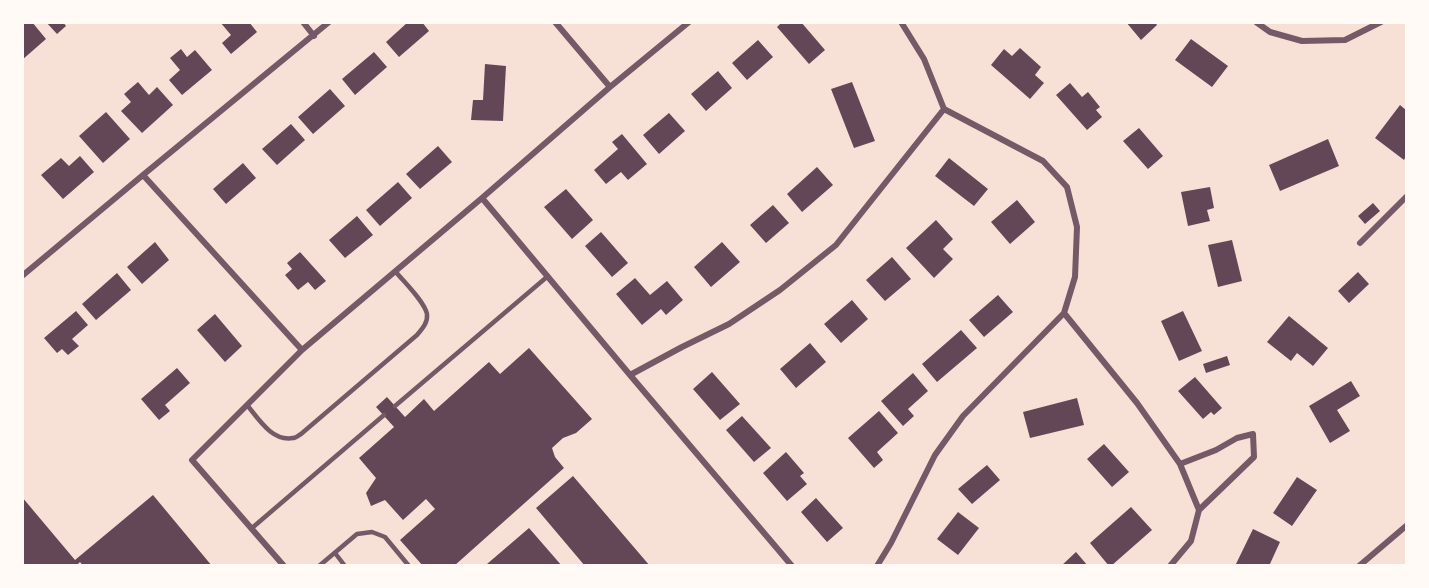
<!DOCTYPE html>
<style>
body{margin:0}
#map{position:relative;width:1429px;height:588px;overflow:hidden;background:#f7e1d7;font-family:Mulish,sans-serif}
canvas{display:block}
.frame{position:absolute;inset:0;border:24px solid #fffaf5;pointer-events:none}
</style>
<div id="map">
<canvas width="1429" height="588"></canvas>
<div class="frame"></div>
</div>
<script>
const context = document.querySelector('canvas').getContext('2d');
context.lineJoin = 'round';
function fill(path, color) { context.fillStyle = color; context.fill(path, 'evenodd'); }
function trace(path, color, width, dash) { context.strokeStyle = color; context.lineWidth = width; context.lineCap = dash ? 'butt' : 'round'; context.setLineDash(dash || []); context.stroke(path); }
fill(new Path2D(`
 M26,22H32L46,39L22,60V26Z
 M46,22H63L66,26L57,34Z
 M220,22H249L257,32L231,54L222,43L231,35Z
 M408,22H422L429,31L399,57L386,42Z
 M782,22H801L825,50L809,64L777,27Z
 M1126,22H1155L1157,25L1141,40Z
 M1191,39L1228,66L1212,87L1175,60Z
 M758,40L773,57L747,80L732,63Z
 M1020,48L1041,67L1035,75L1044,83L1030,99L991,65L1004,49L1012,56Z
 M181,49L187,57L195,50L212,70L182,95L169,80L180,70L170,58Z
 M374,52L387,67L355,95L342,79Z
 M485,64L506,66L503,121L471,120L473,100H483Z
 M718,71L732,88L706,111L691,94Z
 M138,82L149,95L157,87L173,105L142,133L121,111L131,102L124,94Z
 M852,82L875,141L854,148L831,89Z
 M1070,83L1082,97L1088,92L1100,107L1096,110L1102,117L1087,130L1056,95Z
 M330,89L345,106L313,134L298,117Z
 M1400,105L1406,110V156L1404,160L1375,138Z
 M106,112L130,139L103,163L79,136Z
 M669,113L685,131L659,154L643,135Z
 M291,124L305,140L277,165L262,149Z
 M1139,128L1163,156L1148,169L1123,141Z
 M622,134L647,164L628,180L621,172L606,184L594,170L618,149L612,142Z
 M1328,139L1339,166L1280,191L1269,165Z
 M438,146L452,162L420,189L406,174Z
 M80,156L94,172L63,199L41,175L61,158L69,166Z
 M949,158L988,189L974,206L935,176Z
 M243,163L256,178L226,204L213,189Z
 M817,167L833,185L802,212L787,194Z
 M398,182L412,198L380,226L366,210Z
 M1210,187L1214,208L1207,210L1210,221L1188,226L1181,192Z
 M566,189L593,220L572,239L544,207Z
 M1017,200L1035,222L1010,244L991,222Z
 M1373,203L1380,211L1365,224L1358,216Z
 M773,205L789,223L766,243L750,225Z
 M357,216L373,235L345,258L329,240Z
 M936,220L953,239L943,249L953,259L934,278L906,248Z
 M601,232L628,263L612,277L585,246Z
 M1232,240L1242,281L1218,287L1208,245Z
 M155,242L169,260L142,284L127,267Z
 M722,242L740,262L711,287L694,267Z
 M300,252L326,281L315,290L308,282L298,290L285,275L292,269L287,263Z
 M892,257L911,279L885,301L866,280Z
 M1358,272L1369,284L1349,303L1338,291Z
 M117,273L131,290L96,320L82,304Z
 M635,278L650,295L667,281L683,300L666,315L661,309L642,325L616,294Z
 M998,295L1013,312L984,337L969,320Z
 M852,300L868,319L841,343L824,324Z
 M76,311L88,325L72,339L79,346L68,355L62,349L57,353L44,338Z
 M1183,311L1202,351L1179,361L1161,321Z
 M215,314L242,346L225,362L197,330Z
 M1289,316L1328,348L1313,366L1297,353L1291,361L1267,342Z
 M961,330L977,348L937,382L922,364Z
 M810,343L826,362L796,388L780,369Z
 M529,348L592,419L576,433L563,438L552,448L555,457L564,468L454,566H423L400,540L435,509L426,499L403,520L385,500L371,506L366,493L376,478L359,458L394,427L376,407L387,397L405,417L424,399L434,411L489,362L500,374Z
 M1227,356L1230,365L1206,373L1203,364Z
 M177,368L190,383L165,405L170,411L159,420L141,399Z
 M712,372L740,404L720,420L693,389Z
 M913,373L928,391L908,409L914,416L903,426L881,401Z
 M1195,377L1222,408L1214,415L1211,412L1203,419L1178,391Z
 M1351,381L1360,396L1337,410L1350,431L1330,443L1309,406Z
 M1077,398L1084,425L1030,438L1023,412Z
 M879,411L898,433L877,452L883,460L874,468L848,438Z
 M742,416L771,448L754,462L726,430Z
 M1104,444L1129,472L1112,487L1087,459Z
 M786,452L804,473L800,476L807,484L787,501L763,473Z
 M987,465L1000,480L972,504L958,489Z
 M573,476L650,566H585L536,508Z
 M1297,477L1317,490L1292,526L1273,513Z
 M153,495L212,566H83L80,562L76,566H22V497L75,560Z
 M816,498L843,528L827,542L801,512Z
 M1131,507L1152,530L1111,566H1109L1090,543Z
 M958,512L979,528L958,555L937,539Z
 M529,528L562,566H489L487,564Z
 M1253,529L1280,542L1269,566H1235Z
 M1076,552L1088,566H1061Z`), '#644757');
trace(new Path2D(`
 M247,405C258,418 272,442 293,438C296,438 299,435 301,434L417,335C422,329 428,323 427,314C424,301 404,282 395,271
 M395,406L548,276
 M252,528L384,415
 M335,553L345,566
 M319,566L357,534L372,532L385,537L409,566`), '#755966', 4.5);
trace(new Path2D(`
 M303,22L314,36
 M555,22L610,87
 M901,22L924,59L944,109L1043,161L1067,187L1077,227L1075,277L1064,313L1137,403L1180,464L1199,510L1191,541L1170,566
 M1256,22L1270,32L1302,41L1345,40L1381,22
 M143,175L302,350
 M482,198L630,375L792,566
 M1360,243L1406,197
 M22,276L143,175L329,22
 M630,375L682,347L729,324L780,290L836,245L944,109
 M1180,464L1216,450L1237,438L1253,434L1254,457L1199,510
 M284,566L192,460L302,350L482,198L610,87L689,22
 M877,566L891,543L935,455L963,416L1064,313
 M1359,566L1406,526`), '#755966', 6);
</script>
